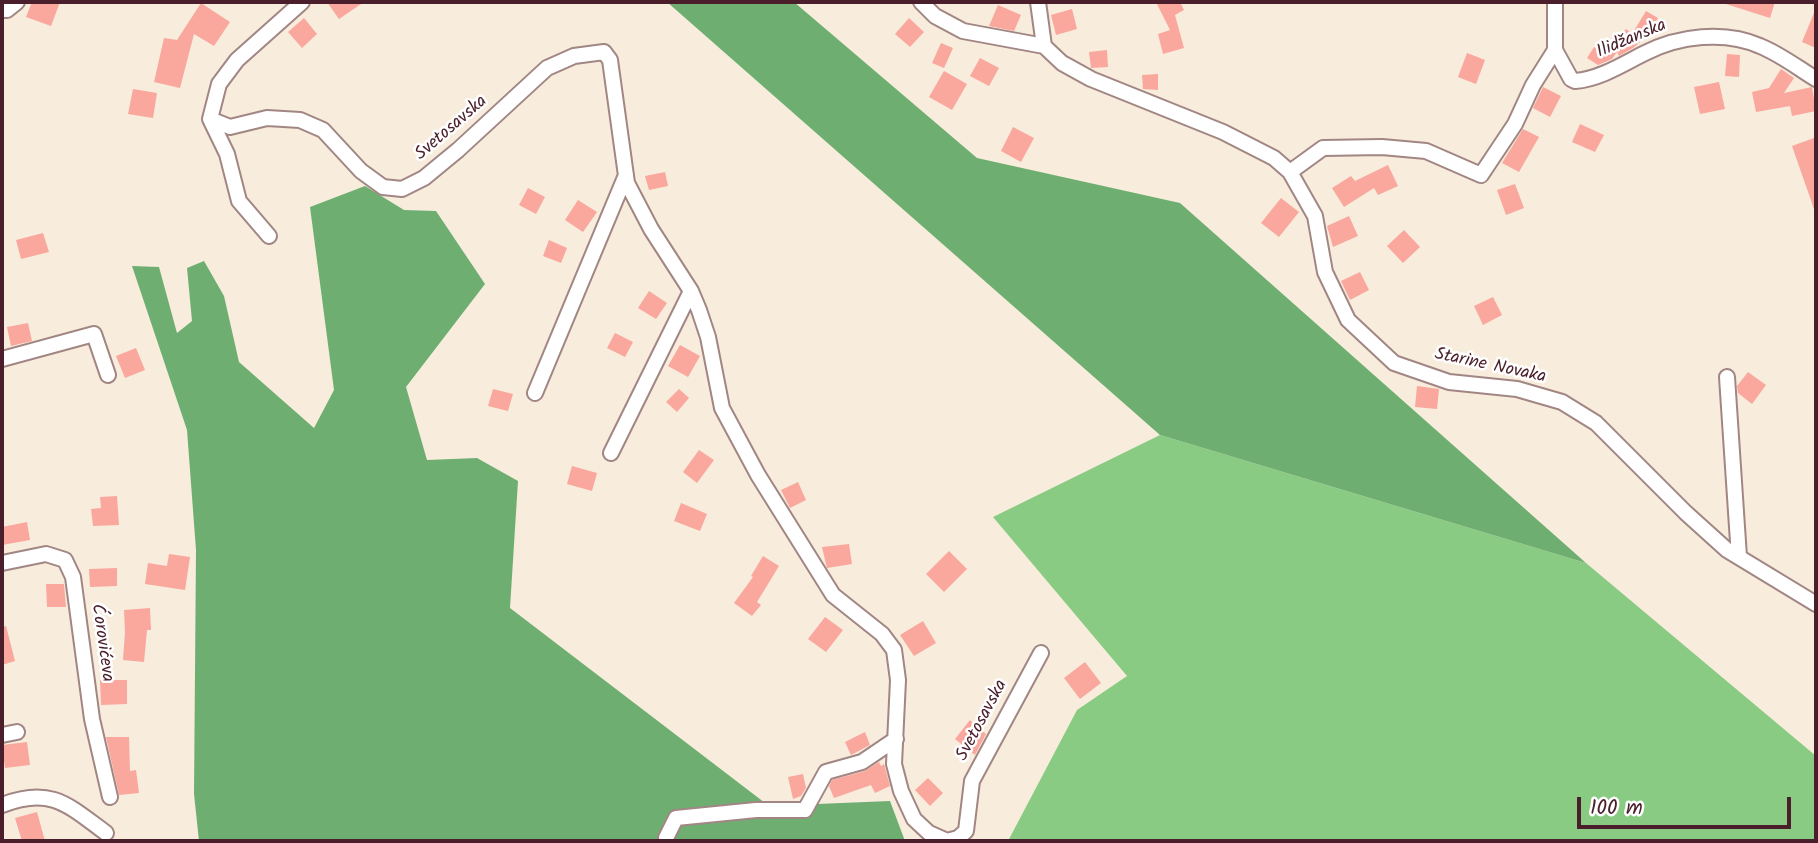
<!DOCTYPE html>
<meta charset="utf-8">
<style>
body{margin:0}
#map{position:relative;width:1818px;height:843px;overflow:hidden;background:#f8ecdc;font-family:Kalam,sans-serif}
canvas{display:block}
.frame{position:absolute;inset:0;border:4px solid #4a1f2b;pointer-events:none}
.scale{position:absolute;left:1577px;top:797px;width:214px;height:32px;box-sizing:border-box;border:4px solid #4a1f2b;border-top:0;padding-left:9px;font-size:21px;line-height:24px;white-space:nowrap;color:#4a1f2b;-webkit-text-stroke:5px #fff;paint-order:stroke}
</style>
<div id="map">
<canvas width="1818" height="843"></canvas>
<div class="frame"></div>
<div class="scale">100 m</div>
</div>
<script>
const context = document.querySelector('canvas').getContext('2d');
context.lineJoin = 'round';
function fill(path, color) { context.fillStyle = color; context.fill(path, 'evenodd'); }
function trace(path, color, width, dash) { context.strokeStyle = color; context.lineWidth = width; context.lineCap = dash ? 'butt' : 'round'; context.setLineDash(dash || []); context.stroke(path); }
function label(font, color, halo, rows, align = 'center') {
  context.font = font + ' Kalam,sans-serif'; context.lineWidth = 5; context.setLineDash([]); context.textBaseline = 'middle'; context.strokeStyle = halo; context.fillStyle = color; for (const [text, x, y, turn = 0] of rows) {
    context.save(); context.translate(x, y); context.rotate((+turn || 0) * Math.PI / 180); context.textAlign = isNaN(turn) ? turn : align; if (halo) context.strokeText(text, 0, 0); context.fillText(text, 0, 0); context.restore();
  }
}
fill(new Path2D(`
 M1160,435L1586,563L1816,756V841H1008L1077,710L1127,676L993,517Z`), '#89cb83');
fill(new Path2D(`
 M667,2H794L977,158L1180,203L1586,563L1160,435Z
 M365,186L404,210L436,211L485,284L406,387L427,460L477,458L518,481L510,608L769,806L890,801L905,841H199L194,794L196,550L187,430L132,266L159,267L177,333L192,321L187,268L204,261L224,296L239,362L314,428L334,390L310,207Z`), '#6eaf71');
fill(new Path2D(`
 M32,2H60L51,26L26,17Z
 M327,2H364L339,19Z
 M1156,2H1180L1184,10L1175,15L1184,48L1163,54L1158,34L1170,30Z
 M1726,2H1775L1770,18L1726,4Z
 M201,3L230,22L214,46L194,34L180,88L154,82L164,38L177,40Z
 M998,5L1021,15L1014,31L989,26Z
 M1816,8V48L1802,42Z
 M1072,9L1077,29L1056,35L1051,15Z
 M1646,11L1658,18L1647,36L1633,48L1619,56L1617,52L1612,59L1598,65L1587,58L1594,47L1603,53L1626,29L1632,34Z
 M304,18L317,34L302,48L288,32Z
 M909,18L924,32L910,47L895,34Z
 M941,43L953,48L944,68L932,63Z
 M1107,50L1108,67L1091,68L1089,52Z
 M1467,53L1485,60L1476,84L1458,77Z
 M1727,54L1740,55L1739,77L1725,76Z
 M980,58L999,68L989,86L970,76Z
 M1781,69L1794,78L1784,93L1812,87L1816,111L1792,116L1790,106L1756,112L1752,92L1769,88Z
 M944,71L967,84L952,110L929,97Z
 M1158,74V90L1143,89L1142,75Z
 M1719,82L1725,109L1700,114L1694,87Z
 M1543,87L1561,96L1550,117L1533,108Z
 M133,89L157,93L153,118L128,114Z
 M1580,124L1604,135L1595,152L1572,142Z
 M1013,127L1034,138L1021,162L1001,151Z
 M1523,129L1539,137L1519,172L1502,163Z
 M1814,138L1816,144V208L1814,209L1792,146Z
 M1388,165L1398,186L1378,195L1374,188L1344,207L1332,188L1351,176L1355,181Z
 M665,172L668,186L649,190L645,176Z
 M1515,184L1524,208L1506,215L1497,190Z
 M528,188L545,197L536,214L519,205Z
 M1281,198L1299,212L1279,237L1261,223Z
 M578,200L597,212L583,232L565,220Z
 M1349,216L1358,236L1333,247L1327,226Z
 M1404,230L1420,247L1403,263L1387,246Z
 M43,233L49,252L21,259L16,240Z
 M549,240L567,248L561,263L543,256Z
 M1360,272L1369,290L1350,300L1341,281Z
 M649,291L667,303L656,319L638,308Z
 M1493,297L1502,315L1483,325L1474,306Z
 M28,323L32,341L11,346L7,327Z
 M615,333L633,342L625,357L607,348Z
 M680,345L700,356L688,377L668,366Z
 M136,348L145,370L125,378L116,356Z
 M1748,372L1766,385L1752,404L1738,393L1737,386Z
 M1417,386L1439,389L1437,409L1415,407Z
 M493,389L513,394L508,411L488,406Z
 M679,389L689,398L677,412L666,402Z
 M699,450L714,460L697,483L683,472Z
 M572,466L597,473L592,491L567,484Z
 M798,482L806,500L790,508L781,490Z
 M117,496L119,525L93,526L91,509L101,508L100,497Z
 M681,503L707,514L700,531L674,521Z
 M27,522L30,540L2,545V527Z
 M849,544L852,564L827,568L822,547Z
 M949,551L967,569L944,592L926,574Z
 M169,554L190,557L185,590L145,584L148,563L167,566Z
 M763,556L779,566L757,602L761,605L752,616L734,603L753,577L751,576Z
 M117,568V586L90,587L89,569Z
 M46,584H64L66,607H47Z
 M150,608L151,630H147L144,662L123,660L125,632L124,610Z
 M825,617L843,630L826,652L808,639Z
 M923,621L936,643L914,656L900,635Z
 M6,626L15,661L2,665V627Z
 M1085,662L1101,683L1080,699L1064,678Z
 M100,680H127V704L101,705Z
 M970,720L986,734L975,755L955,739Z
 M865,732L870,745L851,755L845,742Z
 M106,737H129L130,771L136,770L139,793L119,795Z
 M27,742L30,765L5,768L2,745Z
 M879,762L881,766L884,764L890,786L875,793L871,785L834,798L829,786L832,780L865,771Z
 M803,774L806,788L801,796L793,799L788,777Z
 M928,778L943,793L930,806L915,790Z
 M37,812L45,841H22L15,818Z`), '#faa79d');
const minor = new Path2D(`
 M302,2L237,60L219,84L210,119L230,127L267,118L300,120L323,130L361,171L383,187L402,189L424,178L458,150L547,68L574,56L604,52L610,60L627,183L651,229L691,291L699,310L708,337L722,408L758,475L833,595L882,634L894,650L898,680L894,764L901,791L914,819L929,833L947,841L958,838L966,831L972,781L1041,653
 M921,2L935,16L963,31L1044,46L1062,63L1091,79L1223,132L1274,158L1290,172L1315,216L1325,272L1348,320L1394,363L1449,382L1517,389L1562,402L1596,423L1686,513L1727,550L1816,604
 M1038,2L1044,46
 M1555,2V50L1571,79L1575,81C1600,79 1623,64 1645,53C1678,36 1725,30 1760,46C1780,54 1798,68 1816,79
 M2,10H7L17,2
 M210,119L227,154L239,201L269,236
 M1290,172L1323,148L1382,147L1426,151L1481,175L1515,124L1533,85L1555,50
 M2,359L94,334L108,375
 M1727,377L1739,557
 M535,393L626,175
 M611,453L691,291
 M2,563L46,554L65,560L73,577L92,719L110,797
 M2,735L17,732
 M2,805C51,786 68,805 106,833
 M666,841V838L676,818L756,810H805L826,772L862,762L896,739`);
trace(minor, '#a18684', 18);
trace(minor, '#fff', 14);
label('18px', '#4a1f2b', '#fff', [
 ["Ilidžanska",1632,40,-23],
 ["Svetosavska",452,129,-41],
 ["Starine Novaka",1490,367,12],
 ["Ćorovićeva",101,643,82],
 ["Svetosavska",983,721,-62]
]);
</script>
